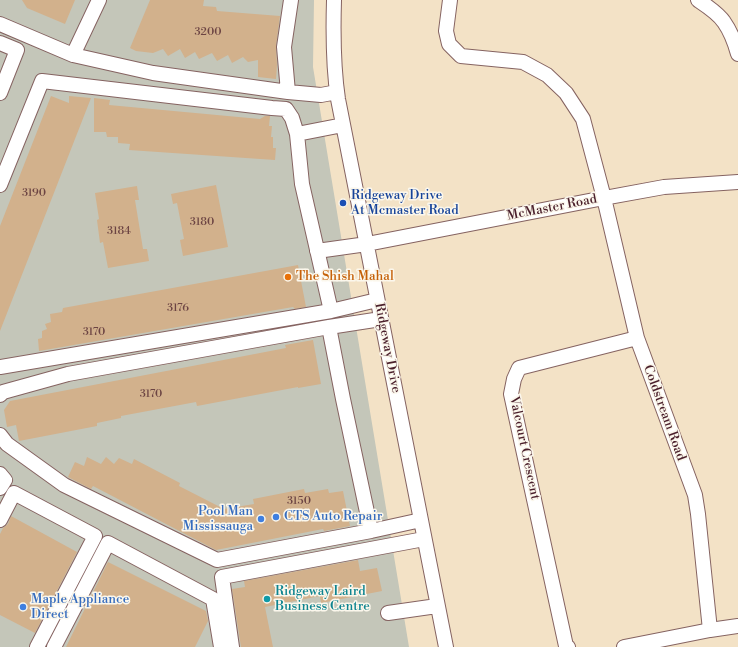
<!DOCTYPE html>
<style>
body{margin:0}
canvas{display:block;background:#f3e2c6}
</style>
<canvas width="738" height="647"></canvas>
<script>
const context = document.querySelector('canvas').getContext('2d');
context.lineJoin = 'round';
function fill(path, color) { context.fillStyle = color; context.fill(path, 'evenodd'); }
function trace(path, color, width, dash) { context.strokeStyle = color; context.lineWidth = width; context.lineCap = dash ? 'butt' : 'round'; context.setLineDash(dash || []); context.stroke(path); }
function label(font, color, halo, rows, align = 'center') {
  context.font = font + ' "Libre Bodoni",serif'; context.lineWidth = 3; context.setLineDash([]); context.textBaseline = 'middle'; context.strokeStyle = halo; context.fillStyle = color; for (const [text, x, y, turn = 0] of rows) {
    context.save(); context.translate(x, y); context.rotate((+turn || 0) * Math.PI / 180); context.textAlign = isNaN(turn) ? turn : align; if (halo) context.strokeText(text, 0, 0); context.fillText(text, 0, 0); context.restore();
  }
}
fill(new Path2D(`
 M0,0H314L313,67L409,647H0Z`), '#c4c6b9');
fill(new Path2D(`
 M22,0H75L65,24L27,8Z
 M150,0H204L203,6L216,7L217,11L280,16L276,46L277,65L276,79L258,77V60L248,62L243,57L232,63L228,55L217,61L212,53L199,59L195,52L185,58L180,49L168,56L163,49L153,53L136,51L130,48Z
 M51,96L69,103V96L91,98L0,331V226Z
 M94,98L110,100L109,105L260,119L265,116H270L269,126H272L271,137H273V148H276L275,160L129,150L130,144L118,143V137H107L106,132H94Z
 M216,185L228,247L183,256L180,240L184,239L177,203L173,204L171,194Z
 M137,186L139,200H135L143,249H147L149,261L108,268L103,242L100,243L97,220L99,219L95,193Z
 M298,265L306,307L295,309L293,307L39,351L38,339L42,338V331L47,329L45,324L51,322L50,314L62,312L63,308Z
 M313,340L321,384L298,388V387L197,406L196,402L121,416V418L97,423V426L19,441L16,425L7,427L4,410L10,401L286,348L285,345Z
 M87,457L101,464L106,457L114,464L119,458L132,464L134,459L180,483L179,486L224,509L254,504L253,499L304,489L305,493L328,489L329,493L343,491L350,526L324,531L323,529L216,550L93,486L91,489L68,477L75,462L84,466Z
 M11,516L77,552L35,633L0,615V534L3,528L8,524Z
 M358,560L360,571L377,568L382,591L321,603L320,596L265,607L273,647H241L232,589L245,587L244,581Z
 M108,562L206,611L208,621L195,647H66Z`), '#d2b18c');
const minor = new Path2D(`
 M99,0L73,55L153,73L288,92L321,95L337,92
 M334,0C333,33 333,66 338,99L446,647
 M450,0L446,31L449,44L461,56L523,62L547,75L566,93L583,119L604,198L637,338L695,495L698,514L710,630
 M698,0C707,6 718,13 724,22C731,32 735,43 738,54
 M0,24L73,55
 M0,43L17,50L0,93
 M288,92L284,47L291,0
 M297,134L343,125
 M0,185L42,81L272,108L286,109L292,118L297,134L302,184L331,311
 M317,251L367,244L604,198L664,187L738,182
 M381,319L329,327L343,399L371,531L421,520
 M0,367L331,311L377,300
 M0,395L3,392L68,374L329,327
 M0,435L7,444L64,485L217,560L371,531
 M0,474L5,480L0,488
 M0,520L14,493L95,536L37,647
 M388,613L437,606
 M54,647L108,543L213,599L221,647
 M232,647L222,577L424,539
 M568,647L566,646L511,394L514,379L519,368L637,338
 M624,647L710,630L738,626`);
trace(minor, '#856361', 16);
trace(minor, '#fff', 14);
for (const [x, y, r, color] of [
 [343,203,4,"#1a4fb4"],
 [288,277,4,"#e8710a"],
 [276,517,4,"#3f7fe0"],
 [261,519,4,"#3f7fe0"],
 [267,599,4,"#0f9aa8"],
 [23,607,4,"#3f7fe0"]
]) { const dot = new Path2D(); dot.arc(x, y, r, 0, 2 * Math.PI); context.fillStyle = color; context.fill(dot); trace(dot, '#fbf7ec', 1.5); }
label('11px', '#6c4443', null, [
 ["3200",208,32],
 ["3190",34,193],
 ["3180",202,222],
 ["3184",119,231],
 ["3176",178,308],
 ["3170",94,332],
 ["3170",151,394],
 ["3150",299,501]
]);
label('13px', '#164399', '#fbf7ec', [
 ["Ridgeway Drive",351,196],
 ["At Mcmaster Road",351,211]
], 'left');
label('13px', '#4a1f2b', '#fbf7ec', [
 ["McMaster Road",552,208,-11],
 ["Ridgeway Drive",387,348,79],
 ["Coldstream Road",664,413,70],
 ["Valcourt Crescent",524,448,78]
]);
label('13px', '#c56008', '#fbf7ec', [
 ["The Shish Mahal",296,277]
], 'left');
label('13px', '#366cbe', '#fbf7ec', [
 ["Pool Man",253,512,"right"],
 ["Mississauga",253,527,"right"],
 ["CTS Auto Repair",284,517],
 ["Maple Appliance",31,600],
 ["Direct",31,615]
], 'left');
label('13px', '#0d838f', '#fbf7ec', [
 ["Ridgeway Laird",275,592],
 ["Business Centre",275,607]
], 'left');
</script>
